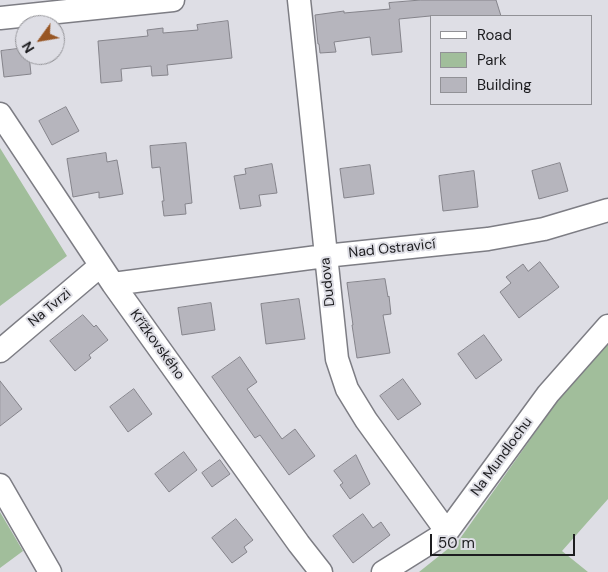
<!DOCTYPE html>
<meta charset="utf-8">
<style>
body{margin:0}
#map{position:relative;width:608px;height:572px;overflow:hidden;background:#dedee5;font-family:"DM Sans",sans-serif}
canvas{display:block}
.legend{position:absolute;left:430px;top:15px;width:162px;height:90px;box-sizing:border-box;background:#dedee5;border:1px solid #919196;margin:0;padding:6px 9px;list-style:none;font-size:15px;color:#1d1d20}
.legend li{display:flex;align-items:center;gap:10px;height:25px}
.legend b{width:25px;border:1px solid #919196}
.north{position:absolute;left:15px;top:15px;width:50px;height:50px;box-sizing:border-box;background:#dedee5;border:1px solid #919196;border-radius:50%;rotate:238deg;font-size:14px;font-weight:700;line-height:20px;text-align:center;color:#1d1d20}
.north::after{content:'';display:block;margin:auto;width:18px;height:22px;background:#985624;clip-path:polygon(50% 0,100% 100%,50% 72%,0 100%)}
.scale{position:absolute;left:430px;top:534px;width:145px;height:22px;box-sizing:border-box;border:2px solid #1d1d20;border-top:0;padding-left:6px;font-size:15px;line-height:18px;white-space:nowrap;color:#1d1d20;-webkit-text-stroke:4px #dedee5;paint-order:stroke}
</style>
<div id="map">
<canvas width="608" height="572"></canvas>
<ul class="legend">
<li><b style="height:6px;background:#fff"></b>Road</li>
<li><b style="height:14px;background:#a1be9b"></b>Park</li>
<li><b style="height:14px;background:#b6b5bd"></b>Building</li>
</ul>
<div class="north">N</div>
<div class="scale">50 m</div>
</div>
<script>
const context = document.querySelector('canvas').getContext('2d');
context.lineJoin = 'round';
function fill(path, color) { context.fillStyle = color; context.fill(path, 'evenodd'); }
function trace(path, color, width, dash) { context.strokeStyle = color; context.lineWidth = width; context.lineCap = dash ? 'butt' : 'round'; context.setLineDash(dash || []); context.stroke(path); }
function label(font, color, halo, rows, align = 'center') {
  context.font = font + ' "DM Sans",sans-serif'; context.lineWidth = 4; context.setLineDash([]); context.textBaseline = 'middle'; context.strokeStyle = halo; context.fillStyle = color; for (const [text, x, y, turn = 0] of rows) {
    context.save(); context.translate(x, y); context.rotate((+turn || 0) * Math.PI / 180); context.textAlign = isNaN(turn) ? turn : align; if (halo) context.strokeText(text, 0, 0); context.fillText(text, 0, 0); context.restore();
  }
}
fill(new Path2D(`
 M0,148L67,256L0,306Z
 M608,340V499L562,551L588,572H419L459,540L556,403Z
 M0,512L23,551L0,568Z`), '#a1be9b');
const building = new Path2D(`
 M421,0H496L501,16H430L399,19L402,52L372,55L370,37L334,42L336,52L320,53L319,44H318L315,15L344,11V13L390,9L389,3Z
 M228,21L232,58L167,65L168,75L152,76L151,66L121,69L122,81L101,83L98,41L148,36L147,30L163,28V33L198,30L197,25Z
 M25,48V55H29L31,74L4,77L1,51Z
 M66,107L79,131L52,145L39,121Z
 M186,143L192,203L185,204L186,214L164,216L162,201H164L160,167L152,168L150,146Z
 M106,153L107,162L117,160L123,194L99,198V192L73,197L67,159Z
 M560,163L568,191L539,199L532,171Z
 M272,164L277,193L259,195L261,206L240,209L234,176L246,174L245,169Z
 M370,165L374,194L344,198L340,169Z
 M474,171L478,207L443,211L439,176Z
 M540,262L559,287L519,318L500,292L511,283L506,277L523,264L528,271Z
 M385,279L388,297L389,296L391,314L383,315L390,353L357,358L352,325H353L347,283Z
 M299,299L305,339L266,344L261,304Z
 M211,303L215,330L182,335L178,308Z
 M83,315L94,327L96,325L108,340L89,355L91,358L75,371L50,341Z
 M484,335L502,360L476,379L458,354Z
 M240,357L257,382L247,389L282,439L295,429L315,456L289,475L260,435L255,438L212,377Z
 M403,379L421,404L398,420L380,396Z
 M0,381L22,409L0,426Z
 M134,389L152,414L128,432L110,407Z
 M184,452L197,470L169,492L155,474Z
 M356,455L370,484L350,499L340,485L343,483L334,471Z
 M220,460L230,474L212,487L202,473Z
 M363,514L373,528L381,522L390,535L353,563L333,536Z
 M236,519L253,540L244,547L247,552L232,563L212,538Z`);
fill(building, '#b6b5bd');
trace(building, '#85848b', 1);
const minor = new Path2D(`
 M299,0L337,359L347,389L366,420L447,532
 M0,18L173,0
 M0,114L113,284L299,544L321,572
 M113,284L325,256L488,239L544,229L608,210
 M0,351L100,266
 M0,485L50,572
 M383,572L447,532L548,394L608,326`);
trace(minor, '#7d7d84', 25);
trace(minor, '#fff', 22);
label('14px', '#1d1d20', '#dedee5', [
 ["Nad Ostravicí",392,249,-6],
 ["Dudova",328,282,-96],
 ["Na Tvrzi",50,308,-40],
 ["Křížkovského",157,345,54],
 ["Na Mundlochu",502,457,-54]
]);
</script>
